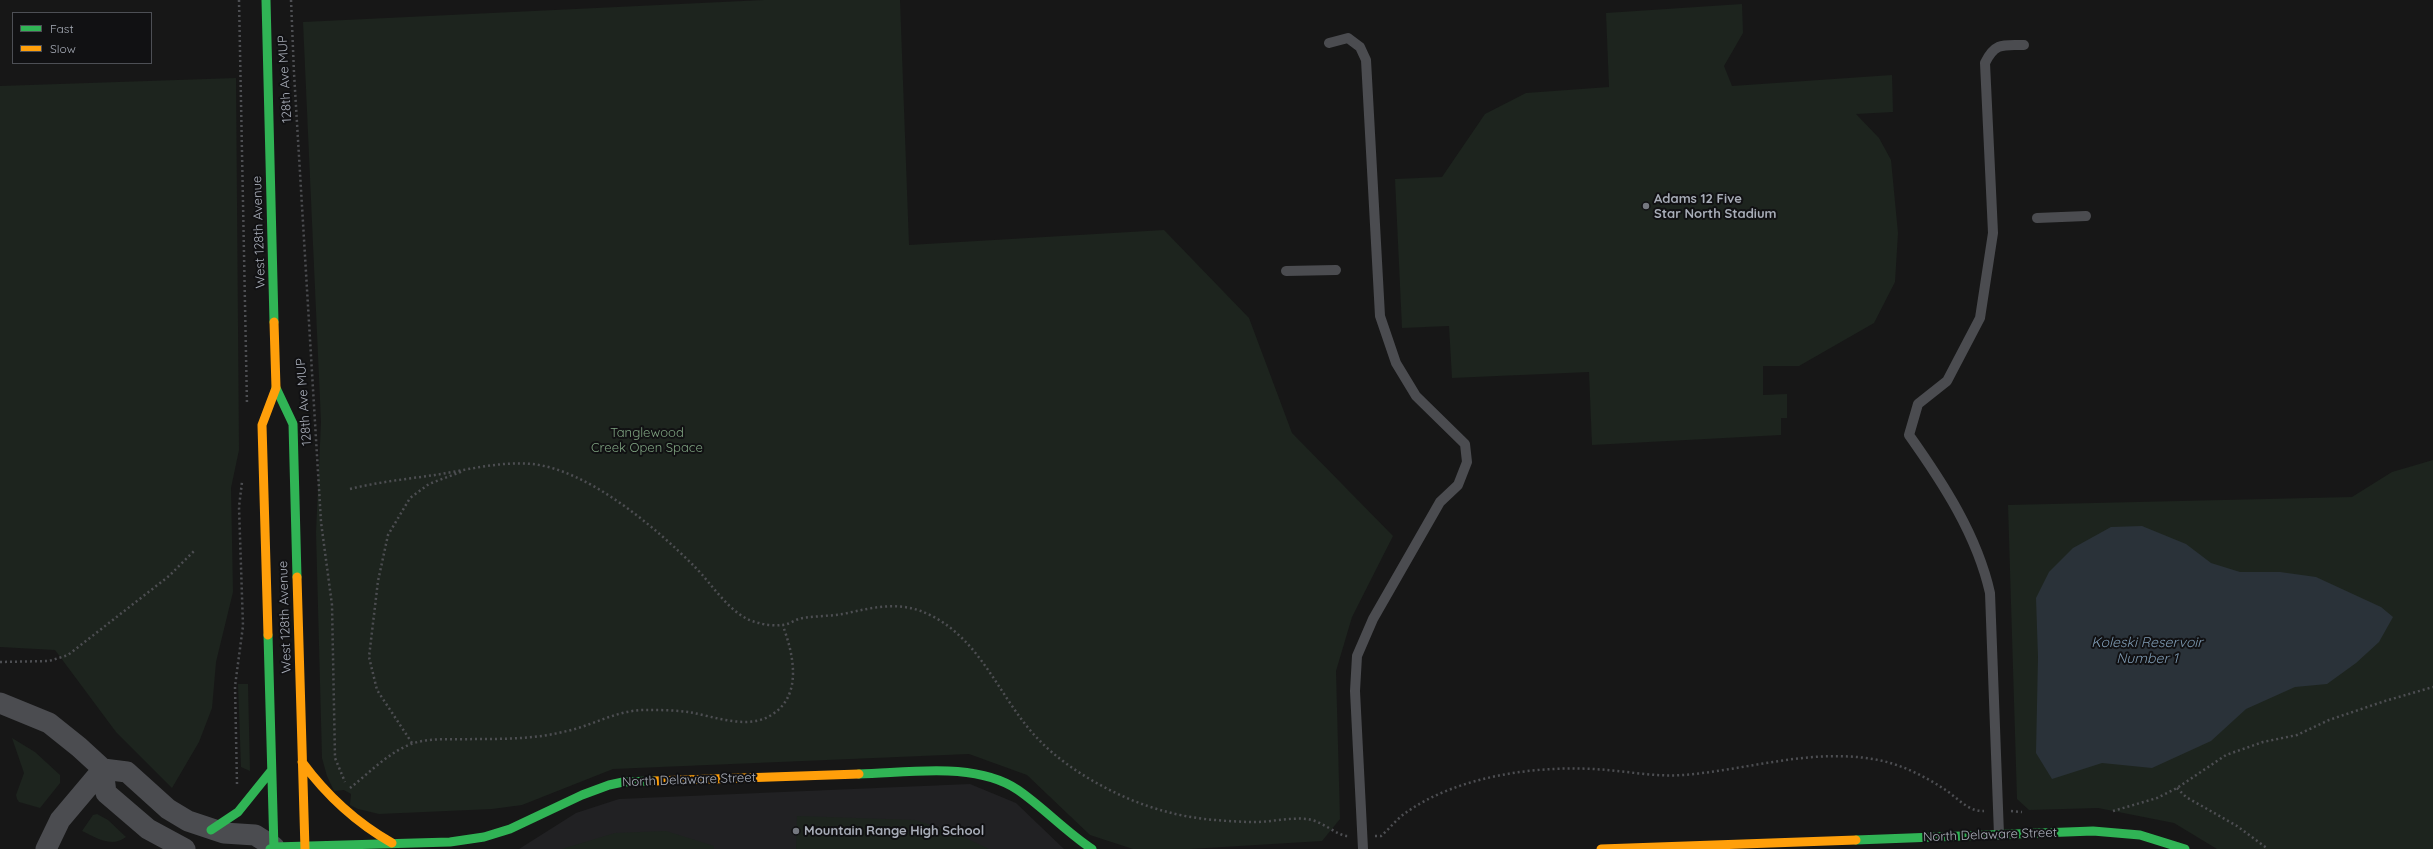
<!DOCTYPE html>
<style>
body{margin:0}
#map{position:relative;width:2433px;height:849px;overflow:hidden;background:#171717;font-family:Quicksand,sans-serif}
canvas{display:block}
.legend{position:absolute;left:12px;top:12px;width:140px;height:52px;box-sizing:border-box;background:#111113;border:1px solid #4d4f55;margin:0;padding:5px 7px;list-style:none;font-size:12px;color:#a8adb8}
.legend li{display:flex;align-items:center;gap:8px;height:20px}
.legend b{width:20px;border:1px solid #4d4f55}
</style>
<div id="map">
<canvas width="2433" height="849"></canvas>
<ul class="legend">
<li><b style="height:5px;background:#30b455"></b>Fast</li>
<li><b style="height:5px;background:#ff9f0a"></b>Slow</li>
</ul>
</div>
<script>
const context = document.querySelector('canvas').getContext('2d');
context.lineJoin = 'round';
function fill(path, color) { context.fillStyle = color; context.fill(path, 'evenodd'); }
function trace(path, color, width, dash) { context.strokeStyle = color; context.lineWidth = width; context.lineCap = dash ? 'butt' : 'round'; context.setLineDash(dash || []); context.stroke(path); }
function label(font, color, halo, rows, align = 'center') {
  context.font = font + ' Quicksand,sans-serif'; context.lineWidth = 4; context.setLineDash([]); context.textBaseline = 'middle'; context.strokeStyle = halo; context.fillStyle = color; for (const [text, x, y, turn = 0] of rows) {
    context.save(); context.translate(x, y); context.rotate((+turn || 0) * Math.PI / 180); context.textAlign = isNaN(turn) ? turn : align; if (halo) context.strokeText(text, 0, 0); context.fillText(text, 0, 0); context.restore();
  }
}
fill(new Path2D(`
 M970,784L1016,803L1064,849H519L576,813L619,799Z`), '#212123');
fill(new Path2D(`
 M764,0H900L909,245L1164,230L1249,318L1292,433L1393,536L1352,617L1336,671L1340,819L1322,841L1190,849H1133L1090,835L1027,775L969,754L613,769L522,805L492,809L379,814L358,809L350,805L351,794L344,790L334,791L327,776L322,758L316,532L321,422L303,22Z
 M1742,4L1743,33L1724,66L1732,86L1892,75L1893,112L1856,114L1879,138L1891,160L1898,233L1895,282L1874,323L1799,366H1763V395L1787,394V418H1781V435L1592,445L1589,372L1452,378L1449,326L1402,328L1395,179L1442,177L1485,114L1526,93L1609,87L1606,13Z
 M236,78L239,450L231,488L233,592L216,662L212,708L199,742L172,788L116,732L55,650L0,647V86Z
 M2433,460V849H2217L2174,823L2098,808L2029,810L2017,799L2008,505L2352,497L2392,472Z
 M238,684H248L250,771L241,767Z
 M12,738L35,752L60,775V783L40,808L19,802L17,799L16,795L24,773Z
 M97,814L108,820L126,837C111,848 97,838 82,831L93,815Z
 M797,816L915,820L957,834L989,849H796Z
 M666,831L714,846V849H562L615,833Z`), '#1d241e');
fill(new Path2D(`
 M2142,526L2186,544L2211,563L2240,572H2280L2316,577L2381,607L2393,617L2379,642L2356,663L2327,684L2295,687L2246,709L2211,741L2152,768L2102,763L2052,779L2036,753L2038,657L2036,598L2049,572L2073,548L2111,527Z`), '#2a3239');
trace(new Path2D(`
 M239,0L247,405
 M291,0L294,73L321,522L332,605L335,758L345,782
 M350,489C378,482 407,479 435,475C467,470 500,461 532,464C589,470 656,528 695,567C713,585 732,618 759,623C765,625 775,626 782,625C789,625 795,619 803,618C816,616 830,616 843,614C875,607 902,600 932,616C984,643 1001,702 1040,741C1070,772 1122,800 1164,811C1191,819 1221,821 1249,822C1268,823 1288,817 1307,819C1323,821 1337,836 1348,836
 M0,662L49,661L68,655L169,576L195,550
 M412,743L377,690L369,657L378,581L388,535L410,498L429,484L463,471
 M237,784L235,686L243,626L239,507L242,482
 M350,788C369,773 388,753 411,744C430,737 454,740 474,739C505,739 536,739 567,731C594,725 617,710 645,710C659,710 674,710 688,712C714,716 748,731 773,714C803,694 793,653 783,626
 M2177,788L2186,797L2237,826L2268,849
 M2011,811L2022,812
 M2113,811L2157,798L2177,788L2226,755L2263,742L2297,735L2329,720L2385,701L2433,687
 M1375,836H1381C1389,829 1396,820 1404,814C1457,775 1542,764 1607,770C1632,772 1657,777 1683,775C1749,770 1816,746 1883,761C1904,766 1926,777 1944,789C1957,797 1968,812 1984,811`), '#4d4e52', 2.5, [2, 3]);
trace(new Path2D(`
 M1329,43L1348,38L1360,47L1366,60L1380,316L1396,363L1416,396L1465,444L1467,462L1458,485L1440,502L1373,619L1357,656L1355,691L1363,849
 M2037,218L2086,216
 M1286,271L1336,270
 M1999,835L1990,593C1977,535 1943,483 1909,435L1918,404L1947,381L1980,318L1993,233L1985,63C1995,42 2004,45 2024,45`), '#4b4c50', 10);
trace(new Path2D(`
 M0,703L49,723L79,747L103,769L106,793L148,829L185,849
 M103,769L127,772L168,809L188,821L224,833L255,835L274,847
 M46,849L60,820L103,769`), '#4b4c50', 21);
trace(new Path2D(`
 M266,0L274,322
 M276,388L293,424L297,577
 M268,635L274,849
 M859,774C908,773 975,761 1018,790C1044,808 1065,831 1092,849
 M211,830L238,812L271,771
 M1856,840L2093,831L2140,835L2185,849
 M270,849L274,847L450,842L484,837L510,829L582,795L609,785L623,782L654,781`), '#30b455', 9);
trace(new Path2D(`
 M297,577L305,849
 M268,635L262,425L276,388L274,322
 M302,762C327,796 355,822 392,843
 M654,781L859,774
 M1601,849L1856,840`), '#ff9f0a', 9);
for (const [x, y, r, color] of [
 [1646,206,4,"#757880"],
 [796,831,4,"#757880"]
]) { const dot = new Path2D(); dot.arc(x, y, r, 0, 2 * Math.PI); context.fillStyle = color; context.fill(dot); trace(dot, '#111113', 1.5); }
label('13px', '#a8adb8', '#111113', [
 ["128th Ave MUP",285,79,-93],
 ["West 128th Avenue",259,232,-92],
 ["128th Ave MUP",304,402,-94],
 ["West 128th Avenue",285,617,-92],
 ["North Delaware Street",689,780,-2],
 ["North Delaware Street",1990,835,-2]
]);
label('bold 13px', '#a8adb8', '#111113', [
 ["Adams 12 Five",1654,199],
 ["Star North Stadium",1654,214],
 ["Mountain Range High School",804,831]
], 'left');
label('13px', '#7fa381', '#111113', [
 ["Tanglewood",647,433],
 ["Creek Open Space",647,448]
]);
label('italic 14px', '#7f9bb3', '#111113', [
 ["Koleski Reservoir",2147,643],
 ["Number 1",2147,659]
]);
</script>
